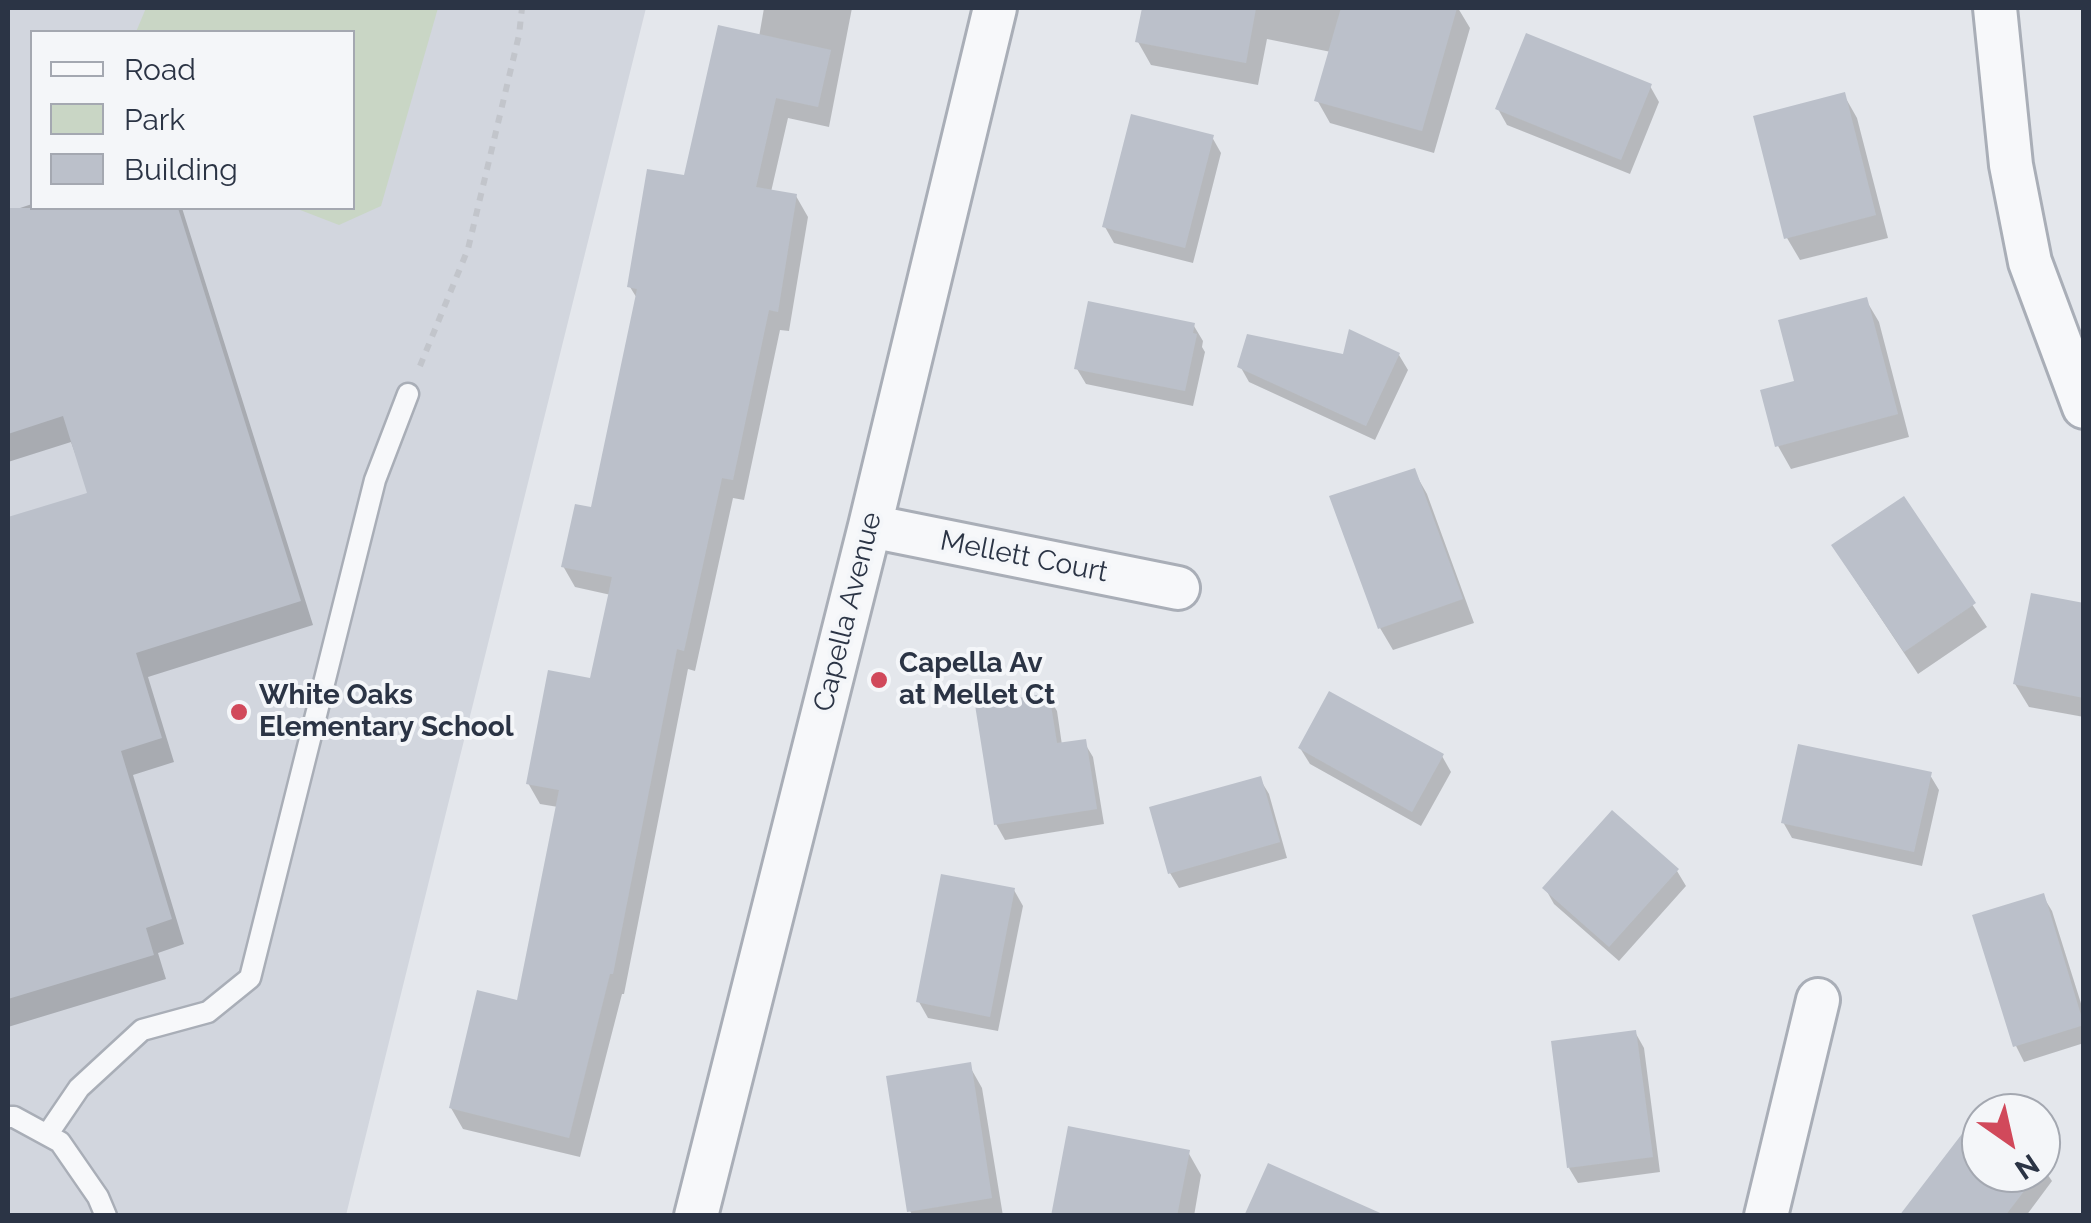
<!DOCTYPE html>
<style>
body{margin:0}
#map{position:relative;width:2091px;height:1223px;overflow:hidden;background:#e4e7ec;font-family:Raleway,sans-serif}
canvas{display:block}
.frame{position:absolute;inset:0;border:10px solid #2b3445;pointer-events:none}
.legend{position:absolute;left:30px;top:30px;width:325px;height:180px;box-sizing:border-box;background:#f4f6f9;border:2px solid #a4a8b1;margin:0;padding:12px 18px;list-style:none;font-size:30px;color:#2b3445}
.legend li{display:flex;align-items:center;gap:20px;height:50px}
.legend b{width:50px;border:2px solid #a4a8b1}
.north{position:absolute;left:1961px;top:1093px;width:100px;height:100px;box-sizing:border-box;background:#f4f6f9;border:2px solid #a4a8b1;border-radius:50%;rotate:146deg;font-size:28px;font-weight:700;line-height:40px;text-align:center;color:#2b3445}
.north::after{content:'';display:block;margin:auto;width:35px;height:45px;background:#d1495b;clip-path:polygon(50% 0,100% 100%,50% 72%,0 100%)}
</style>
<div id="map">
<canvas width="2091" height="1223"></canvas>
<div class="frame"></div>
<ul class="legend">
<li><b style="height:12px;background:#f7f8fa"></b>Road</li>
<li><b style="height:28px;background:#c9d6c5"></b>Park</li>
<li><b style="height:28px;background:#bbc0ca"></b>Building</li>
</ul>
<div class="north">N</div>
</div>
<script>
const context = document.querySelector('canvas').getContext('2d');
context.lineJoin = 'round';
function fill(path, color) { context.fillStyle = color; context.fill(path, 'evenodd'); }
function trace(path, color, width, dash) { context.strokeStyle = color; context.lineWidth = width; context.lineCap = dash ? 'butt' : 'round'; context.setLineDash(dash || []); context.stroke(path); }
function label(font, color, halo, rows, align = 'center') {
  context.font = font + ' Raleway,sans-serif'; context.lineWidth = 8; context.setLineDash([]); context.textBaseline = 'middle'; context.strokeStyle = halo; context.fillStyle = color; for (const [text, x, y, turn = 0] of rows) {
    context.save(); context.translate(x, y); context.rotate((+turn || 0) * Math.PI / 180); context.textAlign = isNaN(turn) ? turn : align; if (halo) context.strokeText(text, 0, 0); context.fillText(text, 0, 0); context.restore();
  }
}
fill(new Path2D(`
 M8,8H646L346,1215H8ZM32,32H352V208H32Z`), '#d2d6de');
fill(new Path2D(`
 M146,8H438L381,206L339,225L295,208H352V32H136Z`), '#c9d6c5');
fill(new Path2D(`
 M764,8H852L829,127L788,118L771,192L796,196L808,217L789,331L780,330L744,500L733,498L695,671L688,669L624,994H622L580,1157L463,1129L451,1108L519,1003L558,807L540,804L528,783L592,681L611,595L575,587L563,566L593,510L638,300L630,287L759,37Z
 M1145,8H1458L1470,28L1434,153L1330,123L1317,100L1331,52L1267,39L1258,85L1151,65L1138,42Z
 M1650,86L1659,102L1630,174L1507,125L1498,109Z
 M1844,95L1857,118L1888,238L1800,260L1787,238Z
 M1212,137L1221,153L1193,263L1114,243L1105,227Z
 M32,204V208H182L313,625L148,677L174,762L133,775L184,944L158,953L166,979L8,1027V520L90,494L71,442L8,462V212Z
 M1866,300L1879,322L1909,437L1791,469L1778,446L1797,383Z
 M1194,326L1203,341L1202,347L1205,352L1193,406L1086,384L1077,369Z
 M1399,355L1408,370L1375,440L1249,382L1240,366Z
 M1414,471L1427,494L1474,623L1393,650L1380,628Z
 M1903,500L1987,627L1918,674L1848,569Z
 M2084,605V717L2029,707L2015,684Z
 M1048,696L1057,711L1062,745L1084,742L1093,757L1104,824L1005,840L996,824Z
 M1300,748L1442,756L1451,772L1421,826L1310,764Z
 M1930,775L1939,790L1922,866L1792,838L1783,822Z
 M1260,779L1269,794L1287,858L1179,888L1170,873Z
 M1677,871L1686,886L1619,961L1554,904L1545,888Z
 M1014,890L1023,906L998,1031L928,1018L919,1002Z
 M2043,896L2052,911L2084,1013V1043L2024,1062L2016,1046L1975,917Z
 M1635,1032L1644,1048L1660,1172L1578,1183L1569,1168Z
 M969,1065L982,1088L1003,1216H913L910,1211Z
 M1981,1123V1173H2041V1165L2052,1181L2026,1216H1907Z
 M1188,1152L1201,1175L1194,1216H1053Z`), '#0003');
fill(new Path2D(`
 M1142,8H1256L1246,63L1135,42Z
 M1341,8H1457L1422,131L1314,101Z
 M718,25L831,50L818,107L776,98L756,187L797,194L778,312L769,310L733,480L722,478L684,651L677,649L613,974H610L569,1138L449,1108L477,990L517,1000L559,790L526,784L548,670L590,678L612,577L561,567L575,504L591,507L637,289L627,287L647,169L684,175Z
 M1526,33L1652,84L1621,160L1495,109Z
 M1845,92L1876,215L1784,239L1753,116Z
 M1131,114L1214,135L1185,248L1102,227Z
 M8,208H178L301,601L136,653L162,738L121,751L172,919L146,928L154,955L8,999V517L87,493L63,416L8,434Z
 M1867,297L1898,414L1775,447L1760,390L1794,381L1778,320Z
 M1088,301L1195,323L1193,333L1197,334L1185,391L1074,369Z
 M1349,329L1400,353L1366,426L1237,367L1247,334L1343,354Z
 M1415,468L1463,599L1378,629L1329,496Z
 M1904,496L1976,603L1904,652L1831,545Z
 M2031,593L2084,603V698L2013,684Z
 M1329,691L1444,754L1412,812L1298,748Z
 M1049,693L1057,743L1086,739L1097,809L994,825L975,705Z
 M1798,744L1932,772L1914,852L1781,823Z
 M1261,776L1280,842L1168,874L1149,807Z
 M1612,810L1679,869L1609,947L1542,888Z
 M941,874L1015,888L990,1017L916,1002Z
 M2044,893L2084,1025L2013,1047L1972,915Z
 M1636,1030L1653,1157L1567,1168L1551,1041Z
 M971,1062L992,1198L907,1212L886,1076Z
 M1978,1113L1981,1116V1173H2038L2005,1216H1899Z
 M1068,1126L1190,1150L1177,1216H1051Z
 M1268,1163L1387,1216H1244Z`), '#bbc0ca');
const service = new Path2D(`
 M8,1117H14L60,1142L98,1197L106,1216
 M47,1135L79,1088L142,1030L208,1012L250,978L375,480L408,394`);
const minor = new Path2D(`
 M1995,8L2011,165L2030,262L2084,407
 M870,526L1178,588
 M696,1216L870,526L995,8
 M1766,1216L1818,1000`);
trace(service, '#a9aeb7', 25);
trace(minor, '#a9aeb7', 48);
trace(new Path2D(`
 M420,366L468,249L519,35L522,8`), '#c2c5cb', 6, [8, 8]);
trace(service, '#f7f8fa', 20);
trace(minor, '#f7f8fa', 42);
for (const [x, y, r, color] of [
 [879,680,10,"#d1495b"],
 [239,712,10,"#d1495b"]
]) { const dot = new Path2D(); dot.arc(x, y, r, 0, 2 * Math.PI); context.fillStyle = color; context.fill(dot); trace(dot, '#f4f6f9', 4); }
label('28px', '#2b3445', '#f4f6f9', [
 ["Mellett Court",1024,557,11],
 ["Capella Avenue",848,612,-76]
]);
label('bold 28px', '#2b3445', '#f4f6f9', [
 ["Capella Av",899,664],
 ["at Mellet Ct",899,696],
 ["White Oaks",259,696],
 ["Elementary School",259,728]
], 'left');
</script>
